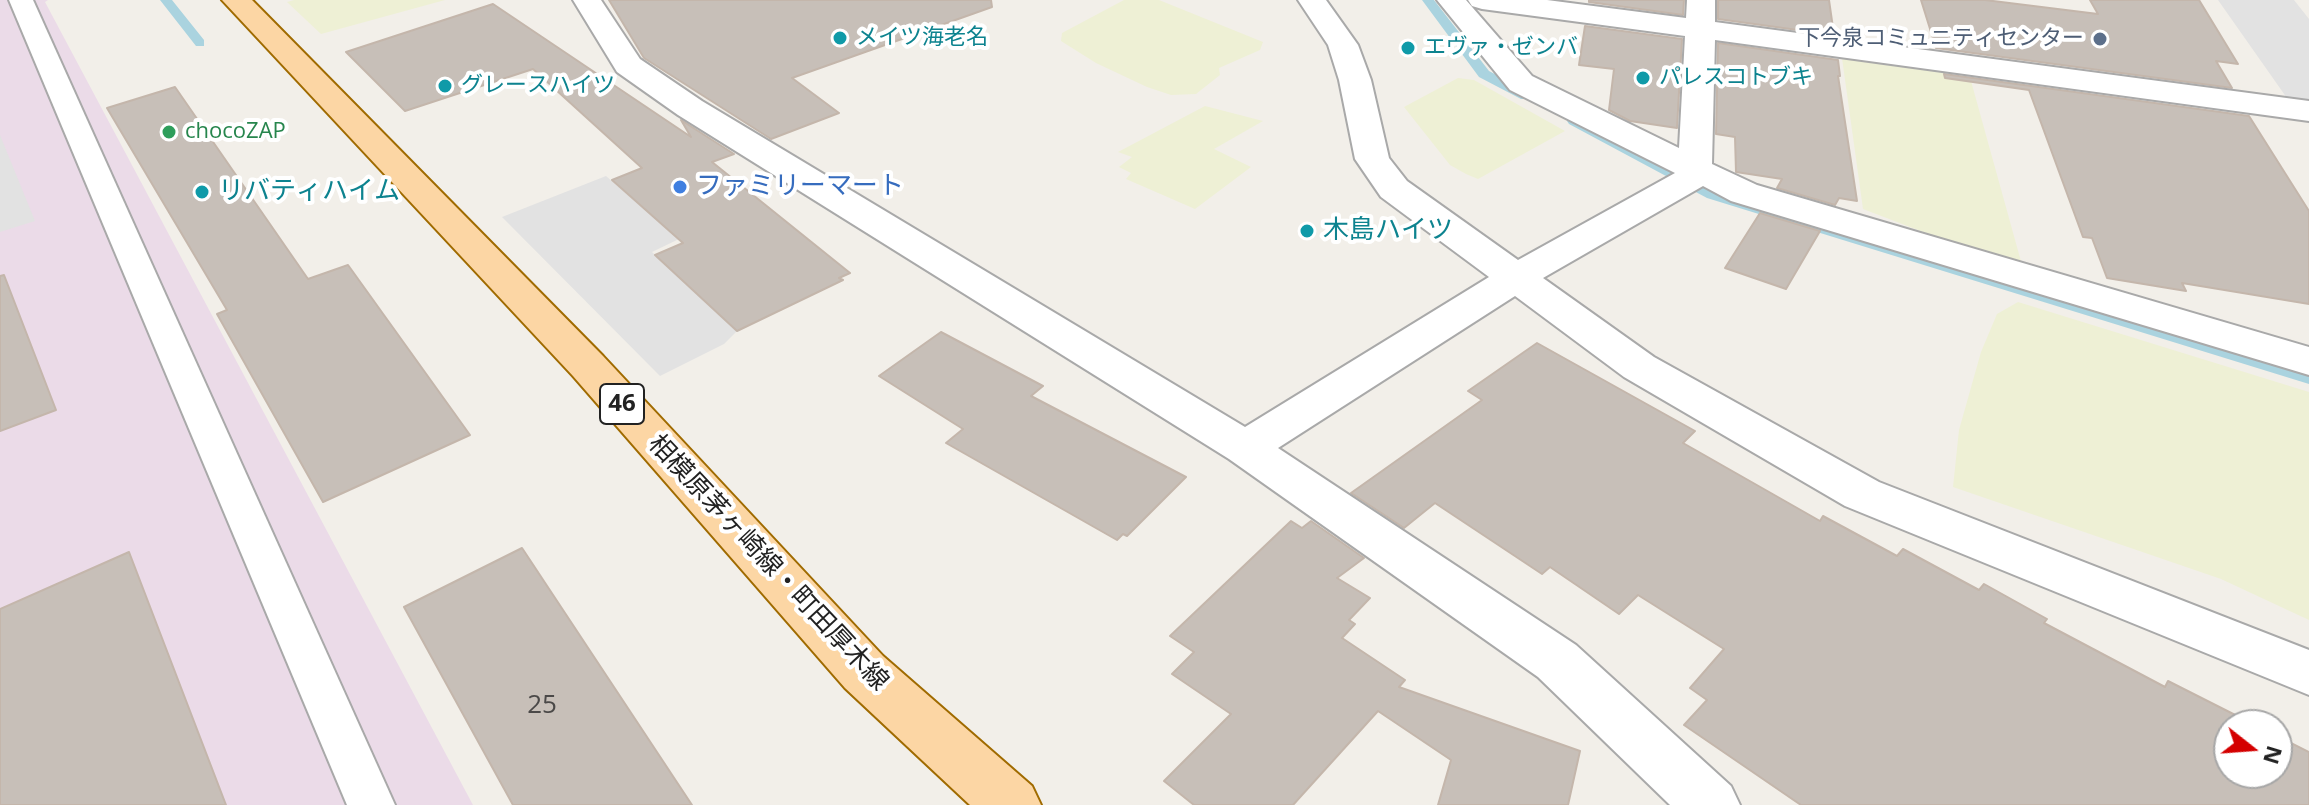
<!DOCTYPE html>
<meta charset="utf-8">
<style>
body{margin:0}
#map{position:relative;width:2309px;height:805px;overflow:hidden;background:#f2efe9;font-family:"Open Sans",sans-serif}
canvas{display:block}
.north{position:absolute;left:2213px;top:709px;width:80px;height:80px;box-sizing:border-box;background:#fff;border:2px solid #a7a7a7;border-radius:50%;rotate:107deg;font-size:22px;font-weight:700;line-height:32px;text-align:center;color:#222}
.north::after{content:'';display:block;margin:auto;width:28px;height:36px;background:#d40000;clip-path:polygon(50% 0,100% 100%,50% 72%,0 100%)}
</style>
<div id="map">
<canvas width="2309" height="805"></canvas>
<div class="north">N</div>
</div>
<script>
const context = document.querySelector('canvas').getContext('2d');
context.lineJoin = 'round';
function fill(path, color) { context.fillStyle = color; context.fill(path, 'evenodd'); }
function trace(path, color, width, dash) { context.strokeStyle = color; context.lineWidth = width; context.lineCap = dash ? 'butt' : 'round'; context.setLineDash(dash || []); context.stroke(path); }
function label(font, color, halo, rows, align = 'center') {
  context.font = font + ' "Open Sans","Noto Sans JP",sans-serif'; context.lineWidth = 8; context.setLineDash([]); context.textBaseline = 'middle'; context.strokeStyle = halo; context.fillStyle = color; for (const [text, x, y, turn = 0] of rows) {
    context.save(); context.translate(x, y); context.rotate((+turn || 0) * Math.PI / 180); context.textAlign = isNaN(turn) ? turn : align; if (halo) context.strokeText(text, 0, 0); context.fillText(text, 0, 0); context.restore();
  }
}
fill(new Path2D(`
 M0,0H48L45,2L473,805H0Z`), '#ebdbe8');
fill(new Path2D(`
 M294,0H445L321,34L287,2Z
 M1124,0H1159L1263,42L1260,50L1219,68L1220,75L1196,94L1171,95L1147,87L1096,63L1061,41L1062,33Z
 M1842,58L1943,72L1945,78L1971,81L2022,265L1931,235L1863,209Z
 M1458,78L1474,80L1565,131L1478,179L1466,174L1450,165L1404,107Z
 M1205,106L1263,121L1214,149L1251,167L1195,209L1126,179L1131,173L1119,167L1132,157L1118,152Z
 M2018,302L2309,392V620L2221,579L1953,487L1959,430L1981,352L1997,314Z`), '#eef0d5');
fill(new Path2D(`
 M2218,0H2294L2309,19V104L2289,101Z
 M0,135L35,221L0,232Z
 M606,176L679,239L652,252L737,331L724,344L660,376L502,217Z`), '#e2e2e2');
fill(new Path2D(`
 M160,0H172L204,40V46H196Z
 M1422,0H1434L1489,71L1531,93V99H1521L1479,77Z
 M1574,117L1717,192L2309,372V384L1707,198L1569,124L1567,121Z`), '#aad3df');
const building = new Path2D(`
 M609,0H991L992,7L792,78L839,113L771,139L644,58Z
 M1589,0H1684L1683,15L1589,2Z
 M1718,0H1829L1834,35L1718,19Z
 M1921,0H1985L2098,14L2090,0H2199L2238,64L2216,61L2232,88L1936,48Z
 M493,4L691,137L681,120L734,154L712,162L850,273L839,278L843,280L737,331L655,255L683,243L612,180L642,168L533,69L405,111L346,52Z
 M1585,26L1682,39L1677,128L1630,121L1609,110L1614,69L1579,65Z
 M1718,43L1838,60L1840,76H1838L1857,201L1839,198L1835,205L1777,188L1782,179L1736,172L1735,137L1716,134Z
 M1944,74L2249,116L2309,211V304L2182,283L2186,291L2107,278L2092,238L2083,237L2029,90L1945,78Z
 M175,87L308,279L348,265L470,435L323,502L217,314L227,310L107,108Z
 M1760,213L1820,231L1786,289L1725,268Z
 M4,275L56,410L0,431V276Z
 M941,332L1043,386L1031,396L1186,477L1127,536L1123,534L1117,540L946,443L963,429L879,376Z
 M1537,343L1695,431L1683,443L1820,521L1823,516L1897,556L1903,549L1979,590L1984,584L2047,619L2044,623L2165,687L2168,681L2255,725H2229V773H2277V736L2309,752V805H1801L1684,725L1707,700L1690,688L1724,649L1638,595L1619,614L1550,567L1542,574L1435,503L1404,528L1351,493L1482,400L1468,391Z
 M1291,521L1302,528L1311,521L1364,558L1337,578L1370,598L1349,620L1355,624L1342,638L1405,680L1399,687L1580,751L1568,805H1438L1451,760L1378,711L1293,805H1194L1164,781L1231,714L1172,674L1194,652L1170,636Z
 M522,548L692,805H513L404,607Z
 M129,552L226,805H0V609Z`);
fill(building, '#c7bfb8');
trace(building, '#c4b6ab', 2);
const lane = new Path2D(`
 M9,0H33L395,805H347Z`);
const street = new Path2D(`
 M573,0H601L640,59L702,101L1245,427L1489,277L1381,197L1355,159L1339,80L1328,45L1298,0H1326L1358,45L1371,80L1389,158L1407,181L1518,260L1675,173L1510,90L1437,0H1466L1532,76L1679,148L1685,36L1482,9L1472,6L1468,0H1547L1686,18L1687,0H1715V22L2309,101V121L1715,40L1712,164L1757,185L2309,347V375L1731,201L1703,186L1543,278L1654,357L1879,482L2309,650V695L1845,506L1624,377L1515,296L1278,448L1576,645L1731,786L1740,805H1670L1538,677L1229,459L678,115L617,72Z`);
const primary = new Path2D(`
 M222,0H252L603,356L883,656L1032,786L1041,805H970L845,688L573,376Z`);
trace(lane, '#a9a9a9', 4);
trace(street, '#a9a9a9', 4);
trace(primary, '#a06b00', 4);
fill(lane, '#fff');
fill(street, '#fff');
fill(primary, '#fcd6a4');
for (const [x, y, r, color] of [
 [840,38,8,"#0f9aa8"],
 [2100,39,8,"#5c6f8a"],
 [1408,48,8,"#0f9aa8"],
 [1643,78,8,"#0f9aa8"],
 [445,86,8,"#0f9aa8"],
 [169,132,8,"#2e9e5b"],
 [680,187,8,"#3f7fe0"],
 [202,192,8,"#0f9aa8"],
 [1307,231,8,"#0f9aa8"]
]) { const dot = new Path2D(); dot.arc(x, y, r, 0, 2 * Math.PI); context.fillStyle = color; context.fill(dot); trace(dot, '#fff', 3); }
label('22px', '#0d838f', '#fff', [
 ["メイツ海老名",856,38],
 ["エヴァ・ゼンバ",1424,48],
 ["パレスコトブキ",1659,78],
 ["グレースハイツ",461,86]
], 'left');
label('22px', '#4e5e75', '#fff', [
 ["下今泉コミュニティセンター",2084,39]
], 'right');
label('22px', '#27864d', '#fff', [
 ["chocoZAP",185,132]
], 'left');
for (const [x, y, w] of [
 [622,404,44]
]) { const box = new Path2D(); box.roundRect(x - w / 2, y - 20, w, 40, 6); context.fillStyle = '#fff'; context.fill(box); trace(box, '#222', 2); }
label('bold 24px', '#222', null, [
 ["46",622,404]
]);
label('26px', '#366cbe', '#fff', [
 ["ファミリーマート",696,187]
], 'left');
label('26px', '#0d838f', '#fff', [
 ["リバティハイム",218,192],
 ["木島ハイツ",1323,231]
], 'left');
label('26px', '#222', '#fff', [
 ["相模原茅ヶ崎線・町田厚木線",768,563,47]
]);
label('26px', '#4b4948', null, [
 ["25",542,706]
]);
</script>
